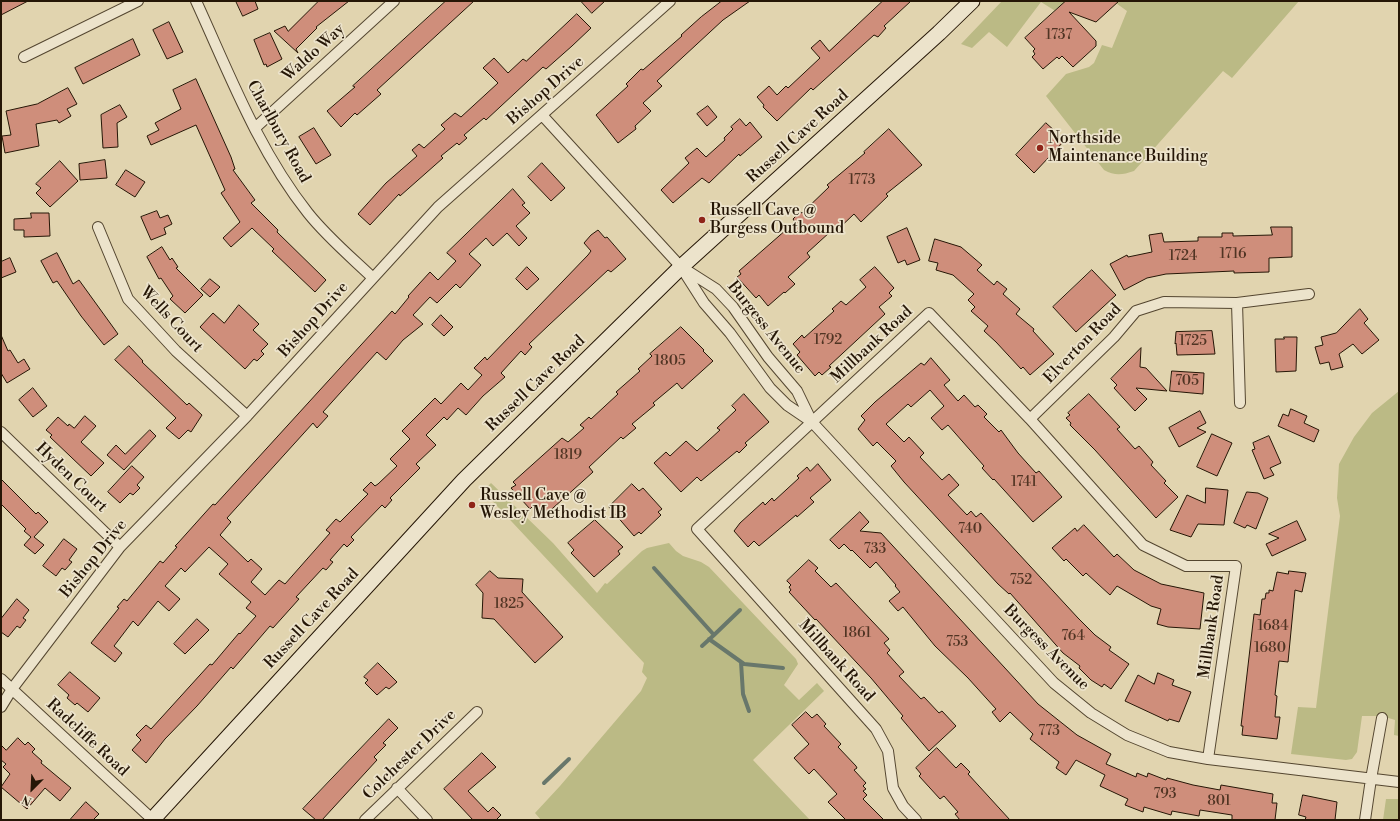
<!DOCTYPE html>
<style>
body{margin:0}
#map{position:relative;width:1400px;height:821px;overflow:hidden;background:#e1d4af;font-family:"Libre Bodoni",serif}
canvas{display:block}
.frame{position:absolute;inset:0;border:2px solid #251606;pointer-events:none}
.north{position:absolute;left:12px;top:769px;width:40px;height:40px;-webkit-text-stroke:3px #ece3cb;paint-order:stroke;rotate:204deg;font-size:11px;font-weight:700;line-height:16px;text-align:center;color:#251606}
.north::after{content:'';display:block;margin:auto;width:14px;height:18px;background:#251606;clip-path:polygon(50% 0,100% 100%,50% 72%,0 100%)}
</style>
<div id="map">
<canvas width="1400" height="821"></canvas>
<div class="frame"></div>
<div class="north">N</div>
</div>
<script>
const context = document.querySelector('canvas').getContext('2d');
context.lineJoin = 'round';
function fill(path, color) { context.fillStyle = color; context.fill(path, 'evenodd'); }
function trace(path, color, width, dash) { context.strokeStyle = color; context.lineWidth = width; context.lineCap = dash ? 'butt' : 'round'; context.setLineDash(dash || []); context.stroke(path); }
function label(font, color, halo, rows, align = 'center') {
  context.font = font + ' "Libre Bodoni",serif'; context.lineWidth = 3.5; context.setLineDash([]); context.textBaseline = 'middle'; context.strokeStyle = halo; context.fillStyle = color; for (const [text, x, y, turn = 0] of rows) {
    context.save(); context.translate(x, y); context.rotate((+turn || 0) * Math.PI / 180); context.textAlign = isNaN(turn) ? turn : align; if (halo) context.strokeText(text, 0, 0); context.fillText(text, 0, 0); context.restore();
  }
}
fill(new Path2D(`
 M1002,1H1066L1055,10L1057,12L1041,2L1007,47L989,32L972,48L961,44Z
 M1113,1H1299L1232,78L1223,71L1134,171C1122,175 1115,176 1104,170L1046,96L1066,74L1089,67L1094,63L1102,45L1112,48L1127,11Z
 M1399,391V736L1394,735L1395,720L1382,716H1362L1357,752L1352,759L1346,760L1291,754L1298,707L1316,708L1340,516L1337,498L1339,464L1354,437L1372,413Z
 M491,483L553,543L597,593L605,583L607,584L642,551L647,548L669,543L676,551L683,556L701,562L709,567L796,659L798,664L784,685L799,700L817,683L824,691L753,760L810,820H541L535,813L560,786L641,691L647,678L642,672L644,663L483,491Z
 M1386,799H1399V820H1383Z`), '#bbba85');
trace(new Path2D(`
 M654,568L714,635L702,646
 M714,635L740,610
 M709,639L744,664L783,668
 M741,662L743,694L749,711
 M544,783L569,759`), '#68776b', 4);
const building = new Path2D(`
 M1,1H28L1,15Z
 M236,1H255L258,9L243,16Z
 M319,1H349L316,27L317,28L296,49L298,53L274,31L285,26L288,31Z
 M446,1H474L377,90L381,94L357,115L355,113L341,127L327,111L355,87L353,86Z
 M581,1H605L592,13Z
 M722,1H750L723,20L657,81L662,86L643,103L651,111L635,126L636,129L618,143L596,115L628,86L626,84L641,69L643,70L682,36L681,35L701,17Z
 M883,1H911L884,26L886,28L878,37L874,35L813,90L811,88L777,121L763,107L764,105L757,97L769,86L777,95L786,86L788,88L820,58L811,48L820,40L829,51Z
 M1066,1H1119L1096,22L1069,12L1096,41V46L1073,67L1062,56L1059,59L1057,57L1043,69L1032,57L1035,54L1033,51L1035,49L1025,38Z
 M577,14L591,28L572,46L546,69L543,67L486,120L484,118L478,123L464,135L467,138L459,145L457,143L441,156L443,158L400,196L399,194L370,225L358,214L386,183L417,156L412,150L419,144L424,148L445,129L441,125L455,113L461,117L498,83L483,68L494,58L508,73L523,59L526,61Z
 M169,22L183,52L167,59L153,30Z
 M270,33L282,59L267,67L266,64L264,65L254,40Z
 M133,39L140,55L83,84L75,68Z
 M196,79L231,157L235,169L233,170L255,200L251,203L278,230L277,232L326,280L315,292L272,251L274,249L252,228L231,247L223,238L240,222L221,193L225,190L196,125L151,145L147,136L159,130L155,123L181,109L173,90Z
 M68,88L77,104L67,109L71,116L59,123L57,120L36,124L39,146L5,153L2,136L11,135L6,111L37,104Z
 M120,105L127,117L117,123L118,147L103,148L101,115Z
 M708,106L717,117L707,126L697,114Z
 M740,119L746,126L750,122L762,137L740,156L739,154L709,183L702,178L673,203L661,190L689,163L685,158L697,148L706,157L725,140L724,138L733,129L731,127Z
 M1046,123L1065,140L1034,173L1016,155Z
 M314,128L331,155L316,164L299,137Z
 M889,129L922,165L886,194L888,196L861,222L854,214L833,234L830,232L807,253L810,257L788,277L795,284L785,293L784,292L768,306L759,295L756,298L737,277L741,274L739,271L795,222L793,219L800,212L802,213L829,187L827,185L865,153L864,152Z
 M105,160L107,178L80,180L79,164Z
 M60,161L78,181L50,207L36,193L41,188L36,184Z
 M542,163L565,188L551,201L528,177Z
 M126,170L145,182L135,197L116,185Z
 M513,189L525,203L522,205L530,213L516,226L527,238L519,246L507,233L493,246L486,238L469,254L481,265L460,288L456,284L437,303L430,297L413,315L423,324L403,340L386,360L377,352L323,412L328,416L317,428L313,423L227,518L231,522L220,535L248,562L251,559L262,569L251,582L265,595L279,580L285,584L330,533L326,530L336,519L340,522L368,494L363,490L371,482L375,486L378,484L397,466L390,459L410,439L402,431L435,398L441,404L461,383L468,390L482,375L474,368L485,357L487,360L588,255L591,251L584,243L591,235L598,230L605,238L607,237L626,259L611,272L608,270L549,325L529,344L532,347L525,355L521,351L501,373L505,377L483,396L466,415L458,408L447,420L444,417L426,435L436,445L416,464L420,468L390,498L392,500L385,508L382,505L351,537L354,540L347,547L344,544L330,560L333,562L326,570L323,568L296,597L299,599L273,628L270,626L233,669L231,667L197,706L165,739L146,763L132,750L141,740L136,735L146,725L151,729L210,664L212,665L239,633L240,634L256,616L246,608L251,602L219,574L228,564L209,547L185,572L181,568L165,586L180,599L169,611L158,601L138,626L133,621L114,646L122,653L115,662L91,643L119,608L117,607L124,599L127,601L160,561L163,563L177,547L175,546L178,543L213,504L215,505L392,311L395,314L409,297L408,296L430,272L438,280L456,261L447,253Z
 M157,211L160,218L168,215L172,224L164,228L166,234L151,240L141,217Z
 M31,213H49L50,236L24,237V230H14V219L31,218Z
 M1271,227H1292V257L1269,258V272L1234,273V271L1166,274L1147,278L1124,290L1110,264L1127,255L1128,257L1152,252L1149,235L1162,233L1164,242L1198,241V237H1222V233H1233V236L1272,235Z
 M907,228L920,260L907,265L905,260L898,263L887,237Z
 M935,239L961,247L982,265L977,270L994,285L997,281L1007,289L1003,294L1020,309L1016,314L1034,329L1033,331L1054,354L1030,375L1023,367L1021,369L996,342L984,331L988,326L971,311L975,307L968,300L974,294L953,275L936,270L938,263L929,261Z
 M162,247L170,260L172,258L178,267L176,268L203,295L185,313L170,299L173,296L161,278L159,279L147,257Z
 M57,253L73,284L79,280L118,334L104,345L81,316L57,281L53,283L41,261Z
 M10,258L16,272L1,278V262Z
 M527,267L539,279L527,290L516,279Z
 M875,267L894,288L889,293L892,296L879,307L885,314L829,366L831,367L822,375L819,372L815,376L797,355L800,352L793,344L802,335L804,338L834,311L832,309L841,301L846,305L866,287L860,280Z
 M1092,270L1116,295L1076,332L1053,307Z
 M210,279L220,287L210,297L201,289Z
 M239,305L259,324L253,330L268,344L261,351L264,354L257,361L254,359L245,369L200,327L213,313L224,323Z
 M1360,309L1368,319L1364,323L1379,340L1362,354L1353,344L1339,354L1343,367L1331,370L1329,362L1320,364L1315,347L1323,345L1321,337L1336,333Z
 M441,315L453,327L444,336L432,325Z
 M681,327L704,350L703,351L713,361L682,389L677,383L653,403L655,405L632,424L636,428L623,439L621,437L589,467L593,472L543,517L533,506L530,509L511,488L516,485L513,482L562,438L568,442L584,428L580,425L589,417L591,419L618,394L616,392L640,371L638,369L652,356L650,354Z
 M1212,331L1215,354L1177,355L1176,343L1175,344L1176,332Z
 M1,335L8,351L10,350L18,363L24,359L30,369L7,383L1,373Z
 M1284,337H1297L1296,371L1276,372L1275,339H1284Z
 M129,346L143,361L142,362L187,405L189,403L202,415L191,432L188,430L179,439L166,428L176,418L115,360Z
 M1141,348L1140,367L1146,368L1167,391L1136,388L1147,399L1135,411L1114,388L1117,385L1111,379Z
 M931,358L950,380L944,385L958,401L964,395L975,407L978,405L987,414L984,417L999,432L1001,430L1018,453L1036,473L1039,471L1062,497L1033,522L994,479L993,480L982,468L984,466L948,425L942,430L931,418L944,406L930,390L911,407L908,404L886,424L904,442L909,437L924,453L920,457L942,480L949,474L959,485L948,495L967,515L971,511L976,517L981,513L1078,618L1095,635L1111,647L1109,650L1129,664L1111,689L1104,684L1102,687L1091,680L1079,668L1080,666L1063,653L1010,593L1009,594L998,584L904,482L891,466L896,461L877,442L873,446L858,429L865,420L861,416L875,402L921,363L924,365Z
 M1172,371L1204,373L1203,394L1170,391Z
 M33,388L47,406L33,417L19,400Z
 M744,394L769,422L745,443L747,445L739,453L737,451L701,481L697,477L681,492L654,463L666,452L670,456L686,441L697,451L720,430L717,428L736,410L732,406Z
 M1089,394L1120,427L1117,429L1135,449L1139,446L1153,462L1151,465L1166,481L1164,483L1178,497L1156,518L1095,450L1070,425L1071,423L1066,418L1070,415L1068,413Z
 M1291,409L1307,416L1304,423L1319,430L1314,442L1278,426L1283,414L1288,416Z
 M1200,411L1206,423L1197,428L1206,432L1179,447L1169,428Z
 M85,416L96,426L81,442L104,463L91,476L50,437L52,435L46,430L58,417L68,426L69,424L74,428Z
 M150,430L156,436L124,470L107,455L116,445L125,454Z
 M1212,434L1232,443L1217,476L1197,467Z
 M1269,436L1281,463L1270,468L1274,475L1264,479L1252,450L1255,449L1253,443Z
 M818,464L831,480L810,498L814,502L797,517L796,515L759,546L754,541L748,547L734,531L740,523L763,502L765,505L772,498L774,501L799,478L797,476L807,467L810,471Z
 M132,466L144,477L137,485L140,488L133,495L130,493L120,503L108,492Z
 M1,479L36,514L38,512L48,522L34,537L44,545L35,554L24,545L31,537L24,531L26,529L1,504Z
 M632,484L639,491L643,488L662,509L658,512L661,515L641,534L639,532L634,536L609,507Z
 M1206,488L1228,490L1224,525L1198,524L1191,537L1170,530L1187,495L1205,503Z
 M1247,492L1258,493L1268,498L1256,529L1247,525L1245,528L1234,523Z
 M860,512L869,522L860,531L881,533L1038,704L1077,735L1111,754L1106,764L1136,777L1137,773L1147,777L1148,773L1166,780L1167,778L1193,785L1220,790L1221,785L1273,794L1272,803H1277L1275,820H1232V815L1200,810L1199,816L1172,811L1171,815L1144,807L1143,812L1125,805L1128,799L1100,786L1105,775L1076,760L1066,775L1056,768L1059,762L1030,739L1033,734L1010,712L1000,722L992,712L996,709L968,678L935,646L903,607L898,611L889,601L900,592L895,586L896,585L876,562L870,568L852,550L851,551L844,544L839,549L830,540Z
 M595,520L623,547L618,551L620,554L594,577L571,553L574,550L568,543Z
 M1297,521L1306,540L1272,556L1266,544L1279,538L1269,534Z
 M1084,525L1114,557L1117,554L1134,570L1161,584L1204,593L1200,629L1168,627L1157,624L1161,609L1151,606L1117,586L1110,595L1086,573L1083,576L1066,559L1064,561L1052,548L1075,528L1077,531Z
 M64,539L77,549L69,560L72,562L65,570L62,568L56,576L43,566Z
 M809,560L818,568L815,571L831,587L836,583L889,639L884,643L890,650L887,653L904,672L899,676L921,699L924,697L939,713L942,711L956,726L929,751L901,718L903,716L871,678L816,619L815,620L789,592L791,590L789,587L791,585L787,581Z
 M490,571L498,578L523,579L522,592L563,637L535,663L494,619L482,618L483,593L476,585Z
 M1289,571L1306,573L1302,592L1295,590L1288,662L1279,661L1275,695L1277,696L1275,717H1280L1277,739L1242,735L1243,726H1241L1254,614L1260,615L1262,599H1265L1266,593H1269V590L1273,591L1277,572L1288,574Z
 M17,599L29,610L23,618L26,620L20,628L17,626L8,637L1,632V619Z
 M197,619L209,630L185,654L174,644Z
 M378,663L397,682L389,689L386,687L377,695L365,683L368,680L364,677Z
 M70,672L100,698L88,712L77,703L75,705L67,698L69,695L58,685Z
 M1158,673L1174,680L1172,685L1191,692L1179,722L1169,719L1168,721L1125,701L1138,675L1154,684Z
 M806,712L812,718L817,714L826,724L824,726L841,744L838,747L856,766L857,768L854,770L866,783L863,786L866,789L863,791L867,795L863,799L884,820H846L828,802L837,794L814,769L809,774L794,758L809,744L792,725Z
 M389,719L398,728L383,743L386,745L374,757L377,760L322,820H316L303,809Z
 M18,738L25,745L28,742L35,749L32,752L42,761L41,763L71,788L60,801L45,788L27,809L1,787L10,774L3,767L6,764L1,760V745L6,750Z
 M937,748L956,768L961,763L970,772L968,774L1010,820H960L955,814L958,812L944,796L940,799L919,776L921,774L916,768Z
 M482,753L496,767L468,791L488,812L493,807L501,815L496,820H473L444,789Z
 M1303,795L1337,802L1335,820H1305L1306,817L1299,815Z
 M86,802L99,814L93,820H70Z`);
fill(building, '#cf8e7b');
trace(building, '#251606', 1);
const minor = new Path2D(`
 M196,1C229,73 258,150 308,213C327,237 351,257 373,278
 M24,57L138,1
 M542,115L681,267L704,303L730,333L770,388L787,405L812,422L1054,683L1091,713L1127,735L1169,752L1208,759L1399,782
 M255,128L394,1
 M98,227L128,299L176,351L247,416
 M683,268L716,289L733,307L768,357L797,391L812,422
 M1237,303L1240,403
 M1030,419L1114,337L1136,311L1164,302L1237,303L1309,294
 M1,432L120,547
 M1,679L153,820
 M1,707L12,689L120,547L247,416L438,207L670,1
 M397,788L427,820
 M365,820L477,712
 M916,820L903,806L893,788L888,751L876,729L697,529L929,313L1030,419L1143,545L1186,566H1236L1208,759
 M1365,820L1371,779L1382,718`);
const secondary = new Path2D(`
 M152,820L464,480L681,267L939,33L972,1`);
trace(minor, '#544630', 12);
trace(secondary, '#251606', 17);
trace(minor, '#ece3cb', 10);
trace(secondary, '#ece3cb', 15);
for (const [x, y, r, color] of [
 [1040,148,4,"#8f2418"],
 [702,220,4,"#8f2418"],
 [472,505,4,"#8f2418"]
]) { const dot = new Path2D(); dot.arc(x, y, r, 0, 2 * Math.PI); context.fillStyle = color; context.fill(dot); trace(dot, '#ece3cb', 1.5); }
label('14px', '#503423', null, [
 ["1737",1059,36],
 ["1773",862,181],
 ["1716",1233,255],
 ["1724",1183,257],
 ["1792",828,341],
 ["1725",1193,342],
 ["1805",670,362],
 ["705",1187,382],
 ["1819",568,456],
 ["1741",1024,483],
 ["740",970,530],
 ["733",875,550],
 ["752",1021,581],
 ["1825",509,605],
 ["1684",1273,627],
 ["1861",857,634],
 ["764",1073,637],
 ["753",957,643],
 ["1680",1270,649],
 ["773",1049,732],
 ["793",1165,795],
 ["801",1219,802]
]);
label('16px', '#251606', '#ece3cb', [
 ["Waldo Way",314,53,-42],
 ["Bishop Drive",546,91,-41],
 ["Charlbury Road",278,132,61],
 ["Russell Cave Road",798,137,-42],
 ["Wells Court",171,320,47],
 ["Bishop Drive",314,320,-48],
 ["Burgess Avenue",766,328,51],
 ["Elverton Road",1083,344,-46],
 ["Millbank Road",872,345,-43],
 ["Russell Cave Road",536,384,-44],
 ["Hyden Court",71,478,44],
 ["Bishop Drive",94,559,-51],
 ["Russell Cave Road",312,619,-47],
 ["Millbank Road",1212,627,-82],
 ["Burgess Avenue",1046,648,45],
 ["Millbank Road",836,661,48],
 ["Radcliffe Road",87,738,43],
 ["Colchester Drive",410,755,-44]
]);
label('16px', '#251606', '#ece3cb', [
 ["Northside",1048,139],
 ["Maintenance Building",1048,157],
 ["Russell Cave @",710,211],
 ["Burgess Outbound",710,229],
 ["Russell Cave @",480,496],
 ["Wesley Methodist IB",480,514]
], 'left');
</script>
